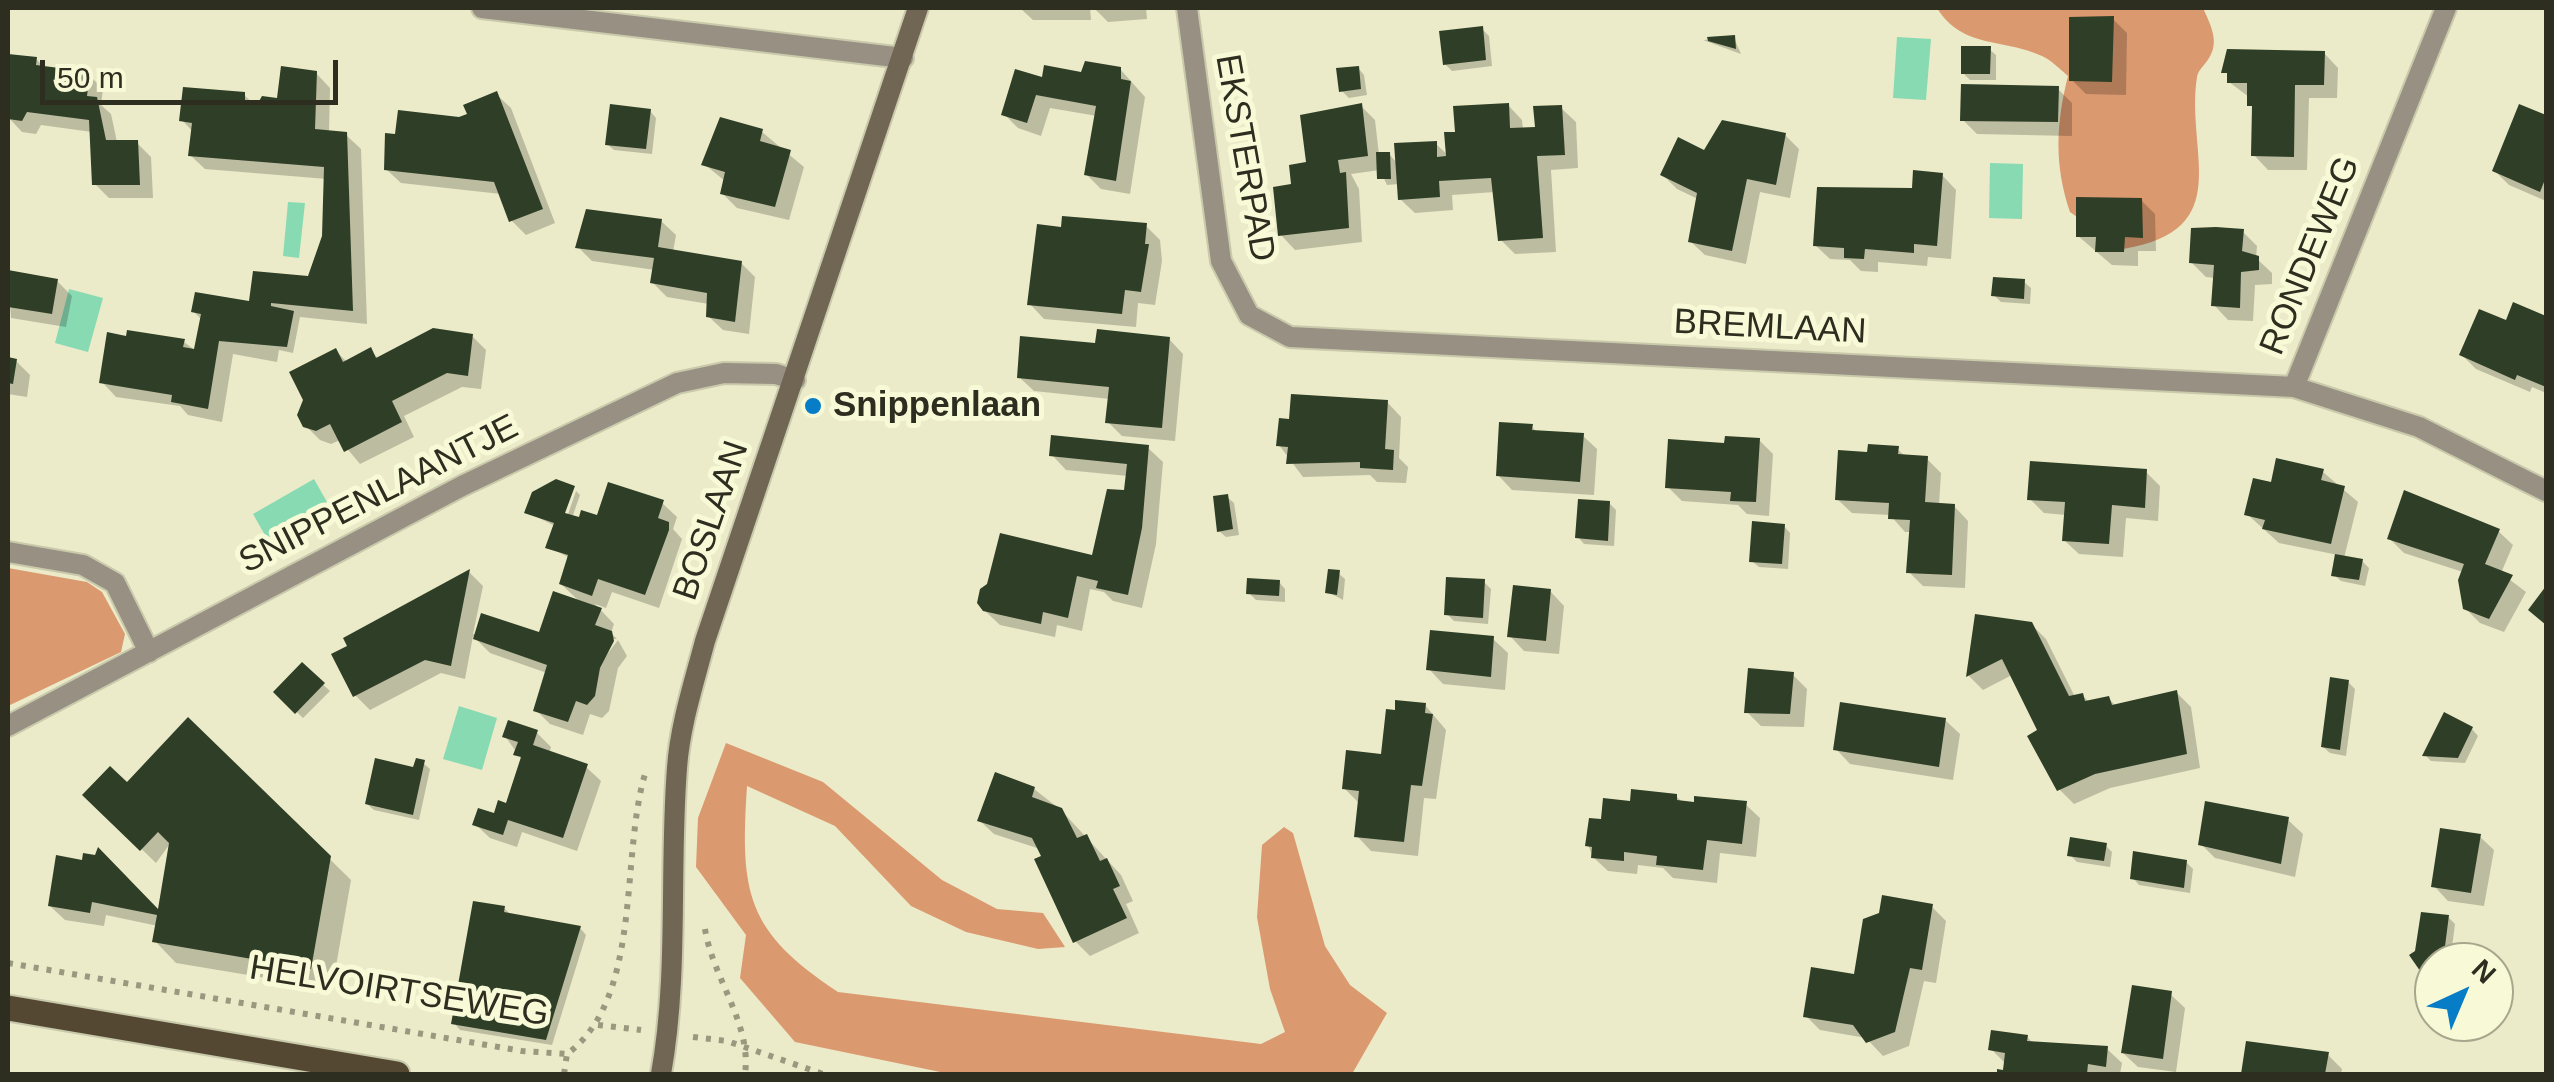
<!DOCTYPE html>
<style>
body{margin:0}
#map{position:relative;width:2554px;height:1082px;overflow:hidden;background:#ebebc9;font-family:Helvetica,sans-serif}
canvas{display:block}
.frame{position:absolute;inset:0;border:10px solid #2d2d20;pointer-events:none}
.north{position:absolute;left:2414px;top:942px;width:100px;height:100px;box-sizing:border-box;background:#f8f9d6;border:2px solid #a7a78d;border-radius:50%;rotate:44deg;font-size:28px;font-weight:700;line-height:40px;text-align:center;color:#2d2d20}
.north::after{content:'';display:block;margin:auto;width:35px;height:45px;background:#067dc6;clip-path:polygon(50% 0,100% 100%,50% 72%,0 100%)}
.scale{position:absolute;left:40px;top:60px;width:298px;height:45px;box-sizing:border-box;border:5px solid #2d2d20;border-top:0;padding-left:12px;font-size:30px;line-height:35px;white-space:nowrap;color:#2d2d20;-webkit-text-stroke:8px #f8f9d6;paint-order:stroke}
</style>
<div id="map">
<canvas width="2554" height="1082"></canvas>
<div class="frame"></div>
<div class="north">N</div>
<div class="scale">50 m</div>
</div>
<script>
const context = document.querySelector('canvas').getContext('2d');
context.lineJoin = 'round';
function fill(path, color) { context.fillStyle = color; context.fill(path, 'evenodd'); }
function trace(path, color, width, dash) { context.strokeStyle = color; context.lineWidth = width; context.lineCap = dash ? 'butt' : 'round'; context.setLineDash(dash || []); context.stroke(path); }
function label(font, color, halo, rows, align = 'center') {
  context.font = font + ' Helvetica,sans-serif'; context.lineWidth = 10; context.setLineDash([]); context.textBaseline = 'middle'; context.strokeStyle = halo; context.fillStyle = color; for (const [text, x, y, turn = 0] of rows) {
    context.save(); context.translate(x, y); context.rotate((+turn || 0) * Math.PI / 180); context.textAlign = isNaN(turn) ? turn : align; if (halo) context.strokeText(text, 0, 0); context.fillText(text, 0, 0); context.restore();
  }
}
fill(new Path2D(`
 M1937,8H2203C2210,24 2220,41 2209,58C2205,65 2198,70 2197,77C2185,152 2238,230 2123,249L2070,212C2054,165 2056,123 2068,76C2060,69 2051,60 2042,56C2004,38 1962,49 1937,8Z
 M8,568L87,582L102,592L125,634L121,652L8,706Z
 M726,743L823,782L942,880L997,909L1043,913L1065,947L1038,949L966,932L911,906L835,826L747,786C740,893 746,931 838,992L1261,1044L1285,1032L1270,989L1257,917L1262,845L1284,827L1293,833L1325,946L1350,985L1387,1013L1352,1074H950L795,1042L740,978L746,935L696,867L698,818Z`), '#db996f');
fill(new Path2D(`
 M1897,37L1931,39L1926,100L1893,98Z
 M1990,163L2023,164L2022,219L1989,218Z
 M288,202L305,203L299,258L283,256Z
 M69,289L103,298L88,352L55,343Z
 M314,479L331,509L270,544L253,514Z
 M459,706L497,718L482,770L443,759Z`), '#88dab3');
fill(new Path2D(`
 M1020,8H1090L1091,20H1033Z
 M1094,8H1146L1147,19L1108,22Z
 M2113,19L2127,33L2126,95L2086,94L2072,80Z
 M1482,29L1489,36L1492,66L1452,71L1445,64Z
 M1734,38L1741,54L1703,40Z
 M1989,49L1996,55V80H1970L1963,73Z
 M2324,53L2338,68L2337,98H2309L2307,170H2268L2254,155L2255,111L2249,97L2229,82Z
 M8,57L36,59L46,69L89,75L103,89L101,105L111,114L117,142L137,143L151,157L153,198H109L95,184L92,132L41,125L36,134L22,132L8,117Z
 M1358,68L1364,75L1367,95L1349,98L1342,91Z
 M1120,69L1145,97L1130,194L1101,189L1086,174L1097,116L1050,108L1041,136L1018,128L1004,114L1043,80Z
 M316,73L330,88L329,133L346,135L361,149L367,324L300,317L293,353L279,350L277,362L233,354L222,422L188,415L180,406L116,397L102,382L184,342L196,351L202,320L194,312L252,304L310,279L327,219V179L205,169L190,155L193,132L182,120L244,95L254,104L279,100Z
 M2058,89L2072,103V136L1977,134L1963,120Z
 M496,94L511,108L555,223L526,235L511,220L501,194L401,183L386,169L397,136L460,120Z
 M1508,105L1522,120L1523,130H1538L1561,108L1576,122L1578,168L1551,170L1556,252L1515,254L1500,239L1495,192L1452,195L1453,210L1415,213L1400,199L1399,184L1387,185L1380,170L1351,174L1359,189L1362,242L1295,250L1281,235L1294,187L1361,106L1375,120L1379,155L1389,154L1398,164L1436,144L1449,156L1457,134Z
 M2520,107L2546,118V201L2509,185L2495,171Z
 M650,111L656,118L652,154L614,150L607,144Z
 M762,132L804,167L789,220L737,208L722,193L725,181L704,164Z
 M1785,135L1799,149L1790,198L1760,192L1746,264L1705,255L1690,241L1698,199L1677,189L1663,175L1705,153Z
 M1942,175L1956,190L1951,259L1928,257L1927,266L1878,262V272L1861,271L1850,260L1830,259L1815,245Z
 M2141,200L2155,214L2156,251H2138V266L2112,265L2078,236Z
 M661,221L676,235L673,252L741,263L755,277L749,334L723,330L708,316L709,304L667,297L652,282L655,270L592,261L578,247Z
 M1146,226L1160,240L1162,261L1155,305L1138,303L1136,327L1044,319L1030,304L1063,230Z
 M2243,232L2257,246L2256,258L2272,273V284L2255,285L2253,321L2228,320L2214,305L2215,278L2206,277L2191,262Z
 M8,273L57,281L72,296L66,327L11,318Z
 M2024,282L2031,288L2030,304L2001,302L1994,295Z
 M2514,305L2546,319V393L2532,387L2530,392L2476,369L2462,355L2507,324Z
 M472,336L486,350L481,389L462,387L404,416L414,437L360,464L340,440L331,444L320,440L305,425L336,351L347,362L370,350L379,359Z
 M1169,339L1183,354L1175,441L1122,436L1108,422L1110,399L1034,391L1019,377L1098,346Z
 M8,360L16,361L30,375L27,397L8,394Z
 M1387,402L1401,417L1399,458L1408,467L1406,483L1377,482L1370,475L1303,477L1279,445Z
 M1531,426L1538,433L1582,435L1597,449L1594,495L1512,490L1498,475Z
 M1759,440L1773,454L1769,516L1747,514L1738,505L1682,501L1668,487L1727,445Z
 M1148,448L1163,462L1156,544L1142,608L1113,601L1104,592L1090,589L1082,631L1057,625L1055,637L1000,625L984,610L1094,558L1127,493L1128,476L1066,470L1052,455Z
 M1897,449L1906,457L1926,458L1941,473L1939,505L1954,506L1968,521L1965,588L1923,586L1909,572L1912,532H1905L1890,515L1852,513L1837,499L1870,455Z
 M2146,472L2160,486L2158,521L2126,518L2123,557L2079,554L2064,540L2066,515L2044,513L2030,499Z
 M2323,472L2358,502L2344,558L2362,561L2369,568L2365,586L2341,581L2334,575L2338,555L2279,543L2247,514L2272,485Z
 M576,491L580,495L572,518H599L662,503L677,517L673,529L682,539L659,608L612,592L606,608L595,604L614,624L611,633L617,639H612L599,665L618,640L627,656L618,668L609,711L602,718L590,714L583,735L550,724L536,710L547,673L490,653L473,636L465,679L441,673L370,710L355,695L469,572L483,586L473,634L540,636L581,603L561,584L570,558L548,547L555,526L527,512L564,526Z
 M1227,497L1234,503L1239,535L1226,537L1219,531Z
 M1609,503L1616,510L1614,546L1584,544L1578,537Z
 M1784,526L1790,533L1788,569L1759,567L1752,561Z
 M2498,531L2513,545L2501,573L2526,592L2504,632L2480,623L2465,608L2463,572L2404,553L2390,539Z
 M1338,573L1345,579L1343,600L1328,592Z
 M1279,582L1285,589V602L1256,600L1249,593Z
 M1484,582L1491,589L1488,624L1454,621L1447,614Z
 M1550,591L1564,606L1559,654L1524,651L1510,636Z
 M1977,617L2031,624L2046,639L2075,697L2082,695L2090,703L2108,698L2116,706L2176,692L2191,707L2200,768L2110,788L2074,804L2059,789L2041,731L2012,675L1983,690L1969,676Z
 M1493,639L1508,653L1505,690L1443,684L1429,669Z
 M302,665L330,691L303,718L276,692Z
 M1793,675L1807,689L1804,727L1761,726L1747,712Z
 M2348,682L2355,689L2346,756L2330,753L2323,747Z
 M1425,705L1446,730L1436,799L1424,798L1418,856L1371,851L1357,836L1358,802L1344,788L1383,756Z
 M188,720L351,880L332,989L176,963L155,941L158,926L106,915L104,926L65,920L50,906L58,858L160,914L172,841L156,863L86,795L127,785Z
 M1945,720L1960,734L1953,780L1850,764L1836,749Z
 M2472,729L2478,736L2465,763L2431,761L2425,755Z
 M537,733L551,747L549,754L586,767L601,781L577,851L522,832L517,847L490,838L475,824L507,806L522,760L505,736Z
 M423,763L430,769L419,820L374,810L367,804Z
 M1034,789L1061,810L1121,875L1133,901L1126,904L1139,933L1090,956L1075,941L1040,849L994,834L979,820Z
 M1676,796L1683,803L1745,804L1760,818L1756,857L1720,853L1717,883L1673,878L1663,868L1638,865L1637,874L1608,871L1593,857L1588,845L1603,822L1632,804Z
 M2288,820L2303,834L2295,877L2215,858L2201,844Z
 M2479,836L2494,850L2484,906L2448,901L2434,886Z
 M2105,845L2112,852L2110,867L2077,862L2070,855Z
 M2186,862L2193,869L2190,893L2139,885L2133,878Z
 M1932,907L1946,921L1936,983L1924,981L1909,1046L1883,1056L1866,1038L1820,1030L1806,1016Z
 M504,908L512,916L580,928L586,935L552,1045L460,1030L454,1023Z
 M2448,917L2455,924L2450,962H2434V983L2427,976Z
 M2170,994L2185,1008L2176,1072L2138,1067L2123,1053Z
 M2027,1037L2034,1044L2107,1049L2122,1063L2120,1074H2002L2005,1063L1991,1049Z
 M2248,1044L2327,1054L2342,1069L2341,1074H2244Z`), '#0003');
fill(new Path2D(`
 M2114,16L2112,82L2069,81V17Z
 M1483,26L1486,60L1443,65L1439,31Z
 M1735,35L1736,49L1708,41L1707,37Z
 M1961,46H1991L1990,74H1961Z
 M2227,49L2325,51L2324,85H2295L2294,157L2251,156L2252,106H2247V83H2227V73H2221Z
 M8,54L37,57L36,65L90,72L87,96L97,97L106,140H138L140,185H92L89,120L27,112L22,121L8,119Z
 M1085,61L1121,67V79L1131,81L1116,181L1084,175L1096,106L1036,95L1027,123L1001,115L1015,69L1042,77L1044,65L1081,72Z
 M281,66L317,71L315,129L347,132L353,311L271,303V306L294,311L287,347L219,341L208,409L171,402L172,395L99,383L107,332L126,336L127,330L185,339L183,347L194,349L201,314L191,312L195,292L249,301L253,271L308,276L322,236L324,167L188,156L192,123L179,121L183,87L245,92V100L258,103L262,96L277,98Z
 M1359,66L1361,89L1339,92L1336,68Z
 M1961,84L2059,86L2058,122L1960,121Z
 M497,91L543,209L509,222L494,182L384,170L385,133L395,134L398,110L459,117L467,114L463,105Z
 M1362,103L1368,156L1338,160L1340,173L1346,172L1349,228L1278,236L1273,187L1291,184L1289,165L1306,162L1300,115Z
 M1509,103L1510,128L1535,127L1533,106L1562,105L1565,155L1537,156L1543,238L1498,241L1491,178L1439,181L1440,197L1398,200L1394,143L1437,141V157L1446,156L1444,132H1455L1453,106Z
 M610,104L651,109L646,149L605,145Z
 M2519,104L2546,115V177L2540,192L2492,171Z
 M720,117L763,129L760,141L791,150L775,207L720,194L725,172L701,165Z
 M1722,120L1786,133L1776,185L1747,179L1732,251L1688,242L1697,193L1660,175L1678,137L1704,150Z
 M1376,152H1390L1391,179H1377Z
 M1913,170L1943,173L1937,246L1914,244V253L1865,249L1864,259L1844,258V248L1813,246L1817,187L1912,188Z
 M2076,197L2142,198L2143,238L2125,237L2124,252H2095L2096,237H2076Z
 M586,209L662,219L658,247L742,261L735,322L706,317L707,293L650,283L654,258L575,248Z
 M1062,216L1147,223L1145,244H1149L1141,292L1125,290L1122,314L1027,305L1037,224L1061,227Z
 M2216,227L2244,229L2242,251L2259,256V270L2241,272L2240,308L2211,306L2214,265L2189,263L2191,228Z
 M8,270L58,279L52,314L8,307Z
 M1993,277L2025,279L2024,299L1991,296Z
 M2513,302L2546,316V387L2517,375L2515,380L2459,355L2479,309L2506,320Z
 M433,328L473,334L468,376L447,373L392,401L402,422L344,452L330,424L316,431L303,427L297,415L303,400L289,372L336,348L343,362L371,347L376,358Z
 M1097,329L1170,337L1162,428L1105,423L1109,387L1017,378L1020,336L1095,343Z
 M8,357L17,359L13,384L8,383Z
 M1291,394L1388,400L1385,449L1394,450L1393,470L1360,468V462L1286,464L1288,447L1276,446L1279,418L1289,419Z
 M1499,422L1533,424L1532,430L1584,433L1580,482L1496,476Z
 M1051,435L1149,445L1142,528L1128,595L1096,588L1098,581L1077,576L1068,618L1043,612L1041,624L983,611L977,603L980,589L987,584L1000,533L1092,555L1107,489L1124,490L1127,464L1049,456Z
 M1725,436L1760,438L1756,502L1730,501L1731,492L1665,488L1668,439L1724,443Z
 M1868,444L1899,446L1898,454L1928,456L1925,502L1955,504L1952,575L1906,573L1910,520L1888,519L1889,503L1835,500L1838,450L1867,452Z
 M2276,458L2324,469L2321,480L2345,486L2331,544L2262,529L2265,520L2244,515L2253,478L2271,482Z
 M2030,461L2147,469L2145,508L2112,505L2109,544L2062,541L2065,502L2027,500Z
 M556,479L575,486L565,513L579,517L581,510L597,515L608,482L664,500L658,518L669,522V530L645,595L598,579L592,596L559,584L568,555L545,548L554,523L524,513L532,492Z
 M2404,490L2500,529L2485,564L2513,575L2489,619L2463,609L2458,580L2464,564L2387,539Z
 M1228,494L1233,529L1217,532L1213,496Z
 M1578,499L1610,501L1608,541L1575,538Z
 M1752,521L1785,524L1782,564L1749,562Z
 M2335,554L2363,559L2359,580L2331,576Z
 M470,569L451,666L425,660L353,697L331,654L347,646L343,638Z
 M1328,569L1340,570L1337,595L1325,593Z
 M1446,577L1485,579L1483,618L1444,615Z
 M1247,578L1280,580L1279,596L1246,594Z
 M1513,585L1551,589L1546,641L1507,637Z
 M2546,586V625L2528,610Z
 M553,591L602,608L595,625L612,631L614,641L600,668L595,696L587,705L576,701L568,722L533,711L547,665L473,639L481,613L539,632Z
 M1975,614L2032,622L2069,696L2083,693L2085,701L2109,696L2112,705L2177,690L2187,754L2095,774L2057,791L2027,736L2037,730L2002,659L1966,677Z
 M1430,630L1494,636L1491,677L1426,670Z
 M302,662L325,683L295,714L273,692Z
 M1748,668L1794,672L1790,714L1744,713Z
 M2330,677L2349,680L2340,750L2321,747Z
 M1395,700L1426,703L1425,713L1433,714L1422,786L1411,785L1404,842L1354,837L1359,791L1342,789L1346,750L1381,754L1386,709L1395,710Z
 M1840,702L1946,718L1939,767L1833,750Z
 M2444,712L2473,727L2458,758L2422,756Z
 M188,717L331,856L311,969L152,942L157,915L92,902L90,913L48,906L56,855L82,860L83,853L95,855L98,847L158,909L169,843L158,832L140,851L82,795L110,766L127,782Z
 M508,720L538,730L533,745L588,764L563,838L508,820L503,835L472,825L478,808L494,813L498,800L506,803L521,757L513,755L518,742L502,737Z
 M375,758L413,767L416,758L425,760L413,815L365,804Z
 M995,772L1035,787L1032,797L1062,808L1077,838L1087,834L1100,861L1107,858L1120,886L1113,889L1127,918L1073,943L1034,859L1041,856L1032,838L977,821Z
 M1631,789L1677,794V800L1694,802V796L1747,801L1742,844L1707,840L1703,870L1656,865L1657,856L1624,852V861L1591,858L1592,847L1585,846L1589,818L1601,819L1603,798L1630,801Z
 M2205,801L2289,817L2281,864L2198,845Z
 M2440,828L2481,834L2471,893L2431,887Z
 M2070,837L2107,843L2104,861L2067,856Z
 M2133,851L2187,860L2184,888L2130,879Z
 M1882,895L1933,904L1922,970L1910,968L1895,1032L1866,1043L1853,1025L1803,1017L1811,967L1854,974L1863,919L1879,913Z
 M473,901L505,906L504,912L581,926L546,1040L451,1024Z
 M2421,912L2449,915L2443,962H2434V973L2425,978L2409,955L2415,951Z
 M2132,985L2172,991L2163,1059L2121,1053Z
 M1991,1030L2028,1035L2027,1041L2108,1046L2106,1067L2088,1064L2087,1074H1997V1069L2003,1070L2005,1053L1988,1050Z
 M2246,1041L2329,1052L2325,1074H2241Z`), '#2f3e26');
const minor = new Path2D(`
 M482,8L903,58
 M1187,8L1221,261L1249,315L1290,337L2294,387
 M2446,8L2294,387L2419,427L2546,491
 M8,552L83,565L115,583L149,652
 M8,726L462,486L677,383L724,373L776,374L795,380`);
const secondary = new Path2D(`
 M661,1074C679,974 669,870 677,768C680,725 694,683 705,641L918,8`);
const primary = new Path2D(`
 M8,1008L397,1074`);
trace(minor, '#c9c9ab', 24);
trace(secondary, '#c9c9ab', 24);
trace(primary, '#c9c9ab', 29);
trace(new Path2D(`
 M705,929C713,979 752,1024 745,1074
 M8,963L522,1051L567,1054C643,998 620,858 645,774
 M598,1025L641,1030
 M693,1037L727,1041L823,1074
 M564,1074L567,1054`), '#999980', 6, [5, 8]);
trace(minor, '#979083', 20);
trace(secondary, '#716654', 20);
trace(primary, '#554833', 25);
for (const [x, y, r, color] of [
 [813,406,10,"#067dc6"]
]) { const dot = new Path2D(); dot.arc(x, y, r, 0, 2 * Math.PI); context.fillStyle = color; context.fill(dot); trace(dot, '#f8f9d6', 4); }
label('35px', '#2d2d20', '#f8f9d6', [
 ["EKSTERPAD",1244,158,80],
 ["RONDEWEG",2311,256,-68],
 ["BREMLAAN",1770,328,3],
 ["SNIPPENLAANTJE",379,495,-27],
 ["BOSLAAN",712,521,-71],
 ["HELVOIRTSEWEG",399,992,9]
]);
label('bold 35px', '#2d2d20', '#f8f9d6', [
 ["Snippenlaan",833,406]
], 'left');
</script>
